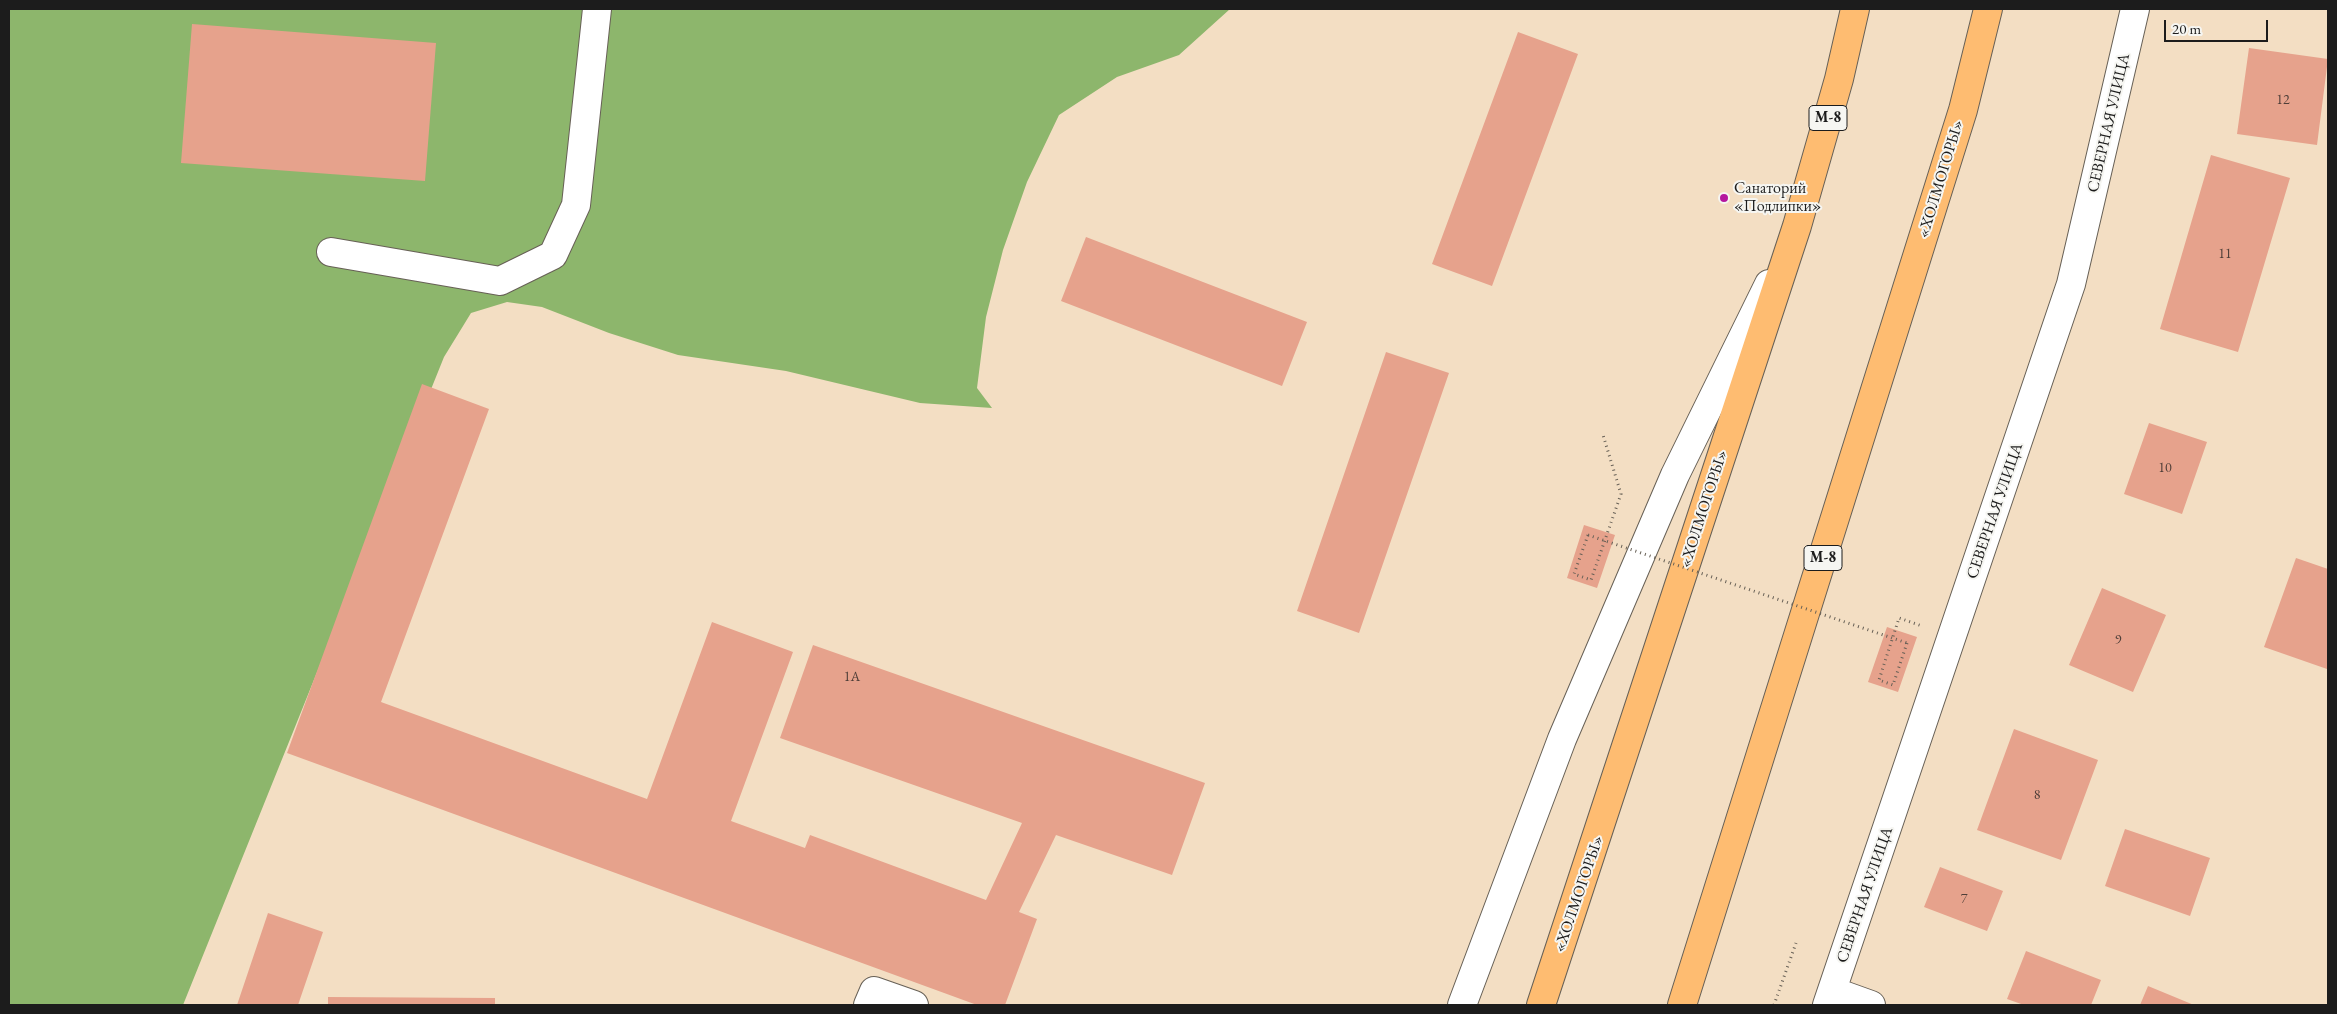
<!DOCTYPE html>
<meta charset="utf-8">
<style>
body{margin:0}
#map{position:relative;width:2337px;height:1014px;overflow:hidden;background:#f3dec3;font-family:"EB Garamond",serif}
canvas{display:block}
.frame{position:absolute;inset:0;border:10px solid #1c1c1c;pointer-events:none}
.scale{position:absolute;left:2164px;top:20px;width:104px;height:22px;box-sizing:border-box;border:2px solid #1c1c1c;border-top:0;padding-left:6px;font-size:15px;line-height:18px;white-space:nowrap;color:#1c1c1c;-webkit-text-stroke:4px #f6f6f2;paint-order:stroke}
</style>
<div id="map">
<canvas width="2337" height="1014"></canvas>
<div class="frame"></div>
<div class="scale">20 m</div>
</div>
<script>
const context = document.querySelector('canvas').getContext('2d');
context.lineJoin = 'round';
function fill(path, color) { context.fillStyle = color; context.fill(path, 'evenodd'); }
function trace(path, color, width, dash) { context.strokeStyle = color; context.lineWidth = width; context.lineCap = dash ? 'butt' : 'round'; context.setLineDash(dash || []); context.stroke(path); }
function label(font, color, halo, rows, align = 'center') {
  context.font = font + ' "EB Garamond",serif'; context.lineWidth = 4; context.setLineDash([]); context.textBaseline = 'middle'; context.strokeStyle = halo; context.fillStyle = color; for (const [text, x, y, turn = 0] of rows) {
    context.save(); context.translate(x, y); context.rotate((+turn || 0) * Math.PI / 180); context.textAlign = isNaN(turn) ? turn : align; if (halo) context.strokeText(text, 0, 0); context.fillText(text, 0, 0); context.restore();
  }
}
fill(new Path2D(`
 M9,9H1230L1179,55L1117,77L1059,115L1027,182L1003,250L986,317L977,388L992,408L920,403L786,371L678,355L609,333L542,307L507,302L471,313L444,357L183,1005H9Z`), '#8db66c');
fill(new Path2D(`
 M192,24L436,43L425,181L181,163Z
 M1518,32L1578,54L1492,286L1432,264Z
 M2249,48L2328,59L2317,145L2237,134Z
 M2211,155L2290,178L2238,352L2160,329Z
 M1086,237L1307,322L1282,386L1061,301Z
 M1386,352L1449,373L1359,633L1297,611Z
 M422,384L489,409L381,702L647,799L712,622L793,652L731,821L805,848L810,835L986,900L1022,823L780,738L813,645L1205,783L1172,875L1056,835L1019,912L1037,919L1005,1005H977L287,753Z
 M2149,423L2207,442L2182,514L2124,494Z
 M1584,525L1615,535L1597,588L1567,578Z
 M2296,558L2328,569L2327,669L2264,647Z
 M2102,588L2166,615L2133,692L2069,665Z
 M1887,627L1917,637L1898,692L1868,682Z
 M2014,729L2098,760L2061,860L1977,830Z
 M2125,829L2210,858L2190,916L2105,886Z
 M1940,867L2003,891L1987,931L1924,907Z
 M268,913L323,932L298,1005H237Z
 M2026,951L2101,980L2091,1005H2024L2007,999Z
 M2148,986L2194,1005H2140Z
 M328,997L495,998V1005H328Z`), '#e6a28c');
const minor = new Path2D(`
 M331,252L500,281L553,255L576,205L597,9
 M1832,991L1871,1005
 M868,1005L874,991L914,1005
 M1462,1005L1562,739L1675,475L1769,284
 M1827,1005L2071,284L2135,9`);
const highway = new Path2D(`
 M1541,1005L1797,226L1839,79L1855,9
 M1682,1005L1963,110L1988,9`);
trace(minor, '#676056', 30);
trace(highway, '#676056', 30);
trace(new Path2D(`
 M1588,535L1574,574L1591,580L1621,494L1603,435
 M1907,643L1893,685L1879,680L1899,618L1922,626
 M1774,1005L1796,943`), '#676056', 3, [1, 4]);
trace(minor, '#fff', 28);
trace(highway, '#febc71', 28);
trace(new Path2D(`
 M1588,535L1907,643`), '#676056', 3, [1, 4]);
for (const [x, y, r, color] of [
 [1724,198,5,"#b5179e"]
]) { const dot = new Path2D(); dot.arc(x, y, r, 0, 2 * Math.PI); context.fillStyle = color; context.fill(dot); trace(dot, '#f6f6f2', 2); }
label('14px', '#4e3e38', null, [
 ["12",2283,100],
 ["11",2225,254],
 ["10",2165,468],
 ["9",2118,640],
 ["1А",852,677],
 ["8",2037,795],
 ["7",1964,899]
]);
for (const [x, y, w] of [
 [1828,118,38],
 [1823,558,38]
]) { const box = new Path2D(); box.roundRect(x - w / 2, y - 12.5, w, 25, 4); context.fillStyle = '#f6f6f2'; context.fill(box); trace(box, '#1c1c1c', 1); }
label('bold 15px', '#1c1c1c', null, [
 ["М-8",1828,118],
 ["М-8",1823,558]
]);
label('16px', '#1c1c1c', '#f6f6f2', [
 ["СЕВЕРНАЯ УЛИЦА",2109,123,-77],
 ["«ХОЛМОГОРЫ»",1941,179,-73],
 ["«ХОЛМОГОРЫ»",1704,509,-72],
 ["СЕВЕРНАЯ УЛИЦА",1995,511,-71],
 ["«ХОЛМОГОРЫ»",1579,894,-71],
 ["СЕВЕРНАЯ УЛИЦА",1865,895,-71]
]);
label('16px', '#1c1c1c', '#f6f6f2', [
 ["Санаторий",1734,189],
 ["«Подлипки»",1734,207]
], 'left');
</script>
